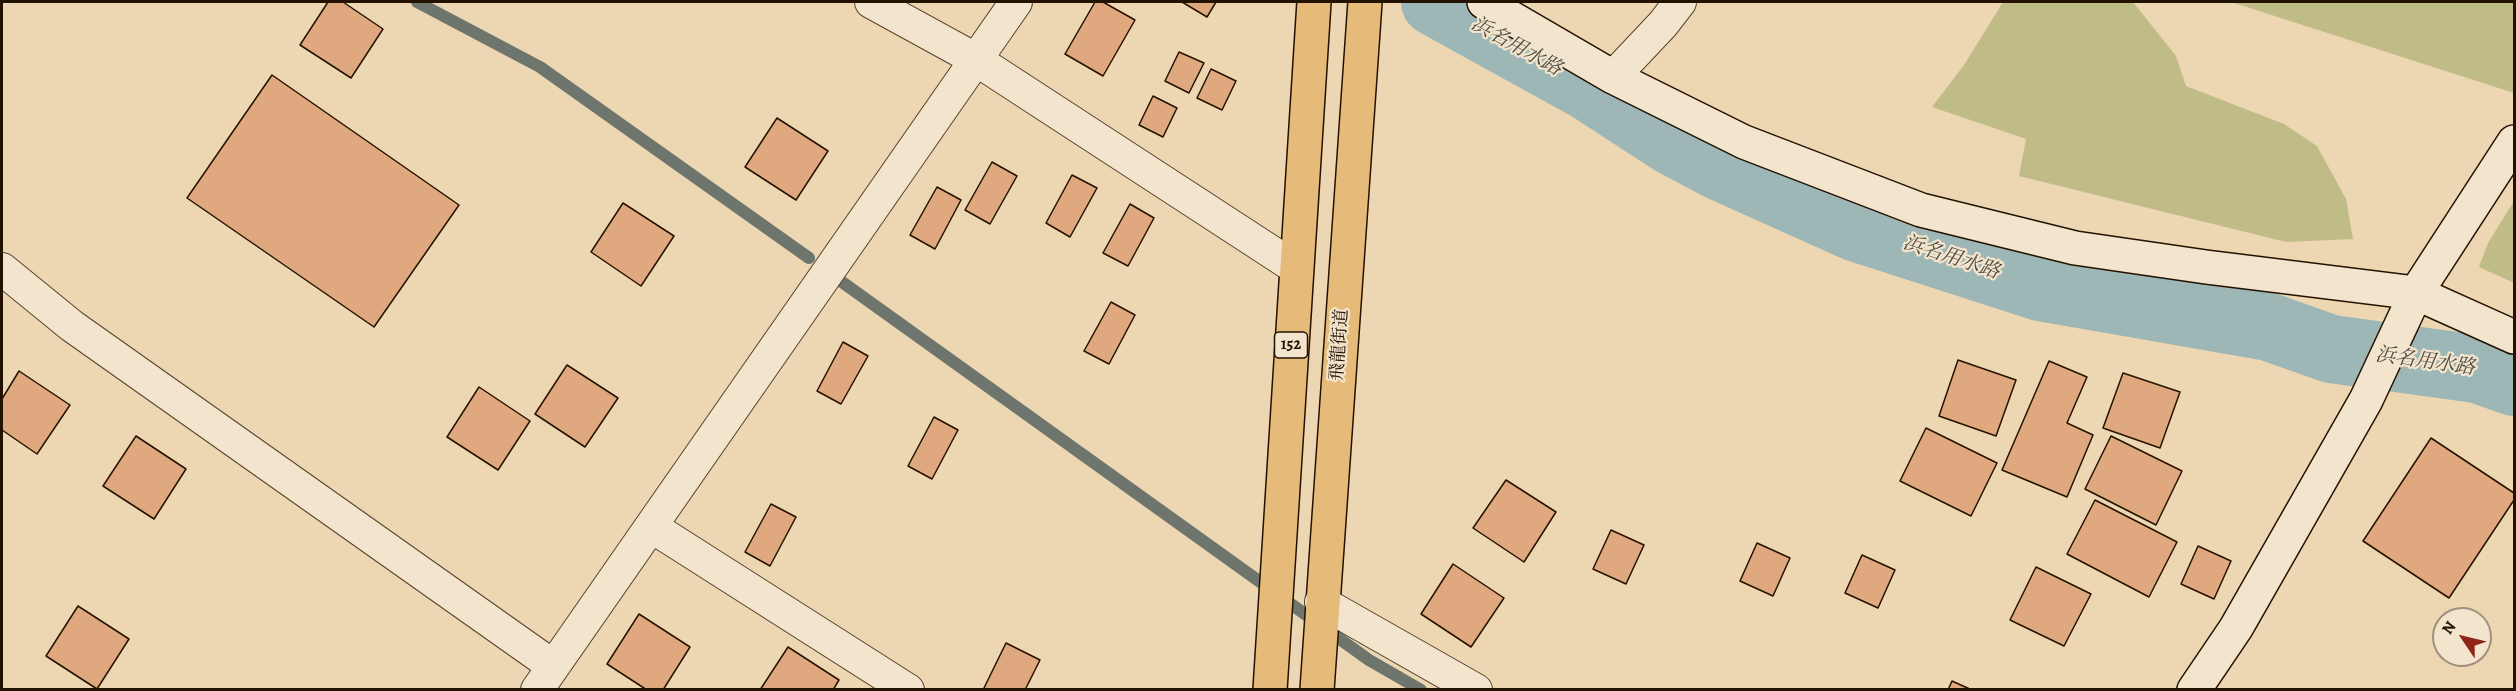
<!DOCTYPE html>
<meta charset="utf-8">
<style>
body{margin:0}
#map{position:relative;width:2516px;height:691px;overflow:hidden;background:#edd6b2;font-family:Alegreya,serif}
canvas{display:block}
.frame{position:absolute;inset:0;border:3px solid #241200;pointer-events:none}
.north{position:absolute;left:2432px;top:607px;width:60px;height:60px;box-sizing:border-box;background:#f3e4cd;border:2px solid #a0907b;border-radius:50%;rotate:305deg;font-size:16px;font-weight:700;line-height:24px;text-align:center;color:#241200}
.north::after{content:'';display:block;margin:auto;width:21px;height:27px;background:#8f2418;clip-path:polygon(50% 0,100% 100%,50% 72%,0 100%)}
</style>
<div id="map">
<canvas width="2516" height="691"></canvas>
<div class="frame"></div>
<div class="north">N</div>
</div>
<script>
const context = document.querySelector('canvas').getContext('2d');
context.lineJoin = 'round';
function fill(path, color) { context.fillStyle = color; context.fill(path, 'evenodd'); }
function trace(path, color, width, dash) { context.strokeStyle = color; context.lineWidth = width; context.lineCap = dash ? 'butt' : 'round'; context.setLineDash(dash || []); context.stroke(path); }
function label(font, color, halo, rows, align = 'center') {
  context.font = font + ' Alegreya,"Noto Serif JP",serif'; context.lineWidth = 4.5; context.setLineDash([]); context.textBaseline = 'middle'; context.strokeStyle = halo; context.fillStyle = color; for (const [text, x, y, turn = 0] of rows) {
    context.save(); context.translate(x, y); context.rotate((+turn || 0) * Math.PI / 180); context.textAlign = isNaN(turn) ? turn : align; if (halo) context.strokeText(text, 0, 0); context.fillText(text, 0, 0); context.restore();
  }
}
fill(new Path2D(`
 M2003,2H2133L2176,56L2186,86L2284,124L2317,146L2346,199L2353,239L2286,242L2019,176L2026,139L1932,107L1964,65Z
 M2231,2H2514V93Z
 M2514,201V283L2479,267L2488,243Z`), '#c0bc87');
trace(new Path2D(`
 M417,2L540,67L809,258
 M842,282L1369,660L1421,690`), '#6d756d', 12);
trace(new Path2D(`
 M1435,2L1589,87L1672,141L1719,166L1857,228L2040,287L2269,327L2331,349L2477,369L2514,382`), '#9db7b6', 68);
const building = new Path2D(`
 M328,2H343L383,29L351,78L300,45Z
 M1095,2H1103L1135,20L1103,76L1065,54Z
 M1182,2H1216L1207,17Z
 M1179,52L1204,63L1189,93L1165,81Z
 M1211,69L1236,81L1222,110L1197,98Z
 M272,75L459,205L374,327L187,198Z
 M1153,96L1177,108L1163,137L1139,125Z
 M777,118L828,151L796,200L745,167Z
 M992,162L1017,176L990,224L965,210Z
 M1072,175L1097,188L1070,237L1046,223Z
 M937,187L961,200L935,249L910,235Z
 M623,203L674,236L641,286L591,252Z
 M1130,204L1154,218L1128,266L1103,253Z
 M1111,302L1135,315L1109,364L1084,351Z
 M843,342L868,356L841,404L817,391Z
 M1958,360L2016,380L1996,436L1939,416Z
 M2049,361L2087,377L2067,423L2093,435L2067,497L2002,470Z
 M567,365L618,398L585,447L535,414Z
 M19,371L70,405L37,454L2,430V399Z
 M2123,373L2180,392L2160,448L2103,428Z
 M479,387L530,421L498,470L447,437Z
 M934,417L958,430L932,479L908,466Z
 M1926,428L1997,463L1971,516L1900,481Z
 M136,436L186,469L154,519L103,486Z
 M2111,436L2182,471L2156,525L2085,489Z
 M2431,438L2514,493V500L2449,598L2363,541Z
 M1506,480L1556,512L1524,562L1473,528Z
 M2095,500L2177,542L2149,597L2067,554Z
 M771,504L796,517L770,566L745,552Z
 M1611,530L1644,545L1626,584L1593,569Z
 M1757,543L1790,558L1773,596L1740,581Z
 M2198,546L2231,561L2214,599L2181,584Z
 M1862,555L1895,570L1878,608L1845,593Z
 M1453,564L1504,598L1471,647L1421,614Z
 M2036,567L2091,594L2064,646L2010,620Z
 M78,606L129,639L97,689L46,656Z
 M639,614L690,647L663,690H647L607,664Z
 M1006,643L1040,660L1025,690H983Z
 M788,647L839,680L833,690H760Z
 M1952,681L1972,690H1948Z`);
fill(building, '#dfa87f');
trace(building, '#241200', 1.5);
const street = new Path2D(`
 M871,2L975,59L1296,268
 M1613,77L1663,24L1680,2
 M2,269L72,326L553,666
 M652,527L908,690
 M1321,602L1476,690
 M537,690L1016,2`);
const secondary = new Path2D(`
 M1484,2L1613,77L1744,142L1921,210L2075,248L2206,267L2416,293L2514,337
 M2194,690L2236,628L2366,400L2416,293L2514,142`);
const highway = new Path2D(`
 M1270,690L1314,2
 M1317,690L1365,2`);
trace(street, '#56432c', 34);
trace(secondary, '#241200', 36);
trace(highway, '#241200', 36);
trace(street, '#f3e4cd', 32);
trace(secondary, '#f3e4cd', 33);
trace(highway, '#e6bb79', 33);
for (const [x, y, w] of [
 [1291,345,33]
]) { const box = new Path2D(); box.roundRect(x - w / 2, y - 13, w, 26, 4.5); context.fillStyle = '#f3e4cd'; context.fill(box); trace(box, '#241200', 1.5); }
label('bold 16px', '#241200', null, [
 ["152",1291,345]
]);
label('18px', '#241200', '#f3e4cd', [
 ["飛龍街道",1340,345,-86]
]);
label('italic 20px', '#4e4c40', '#f3e4cd', [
 ["浜名用水路",1516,47,29],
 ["浜名用水路",1951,258,18],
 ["浜名用水路",2425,362,8]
]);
</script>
